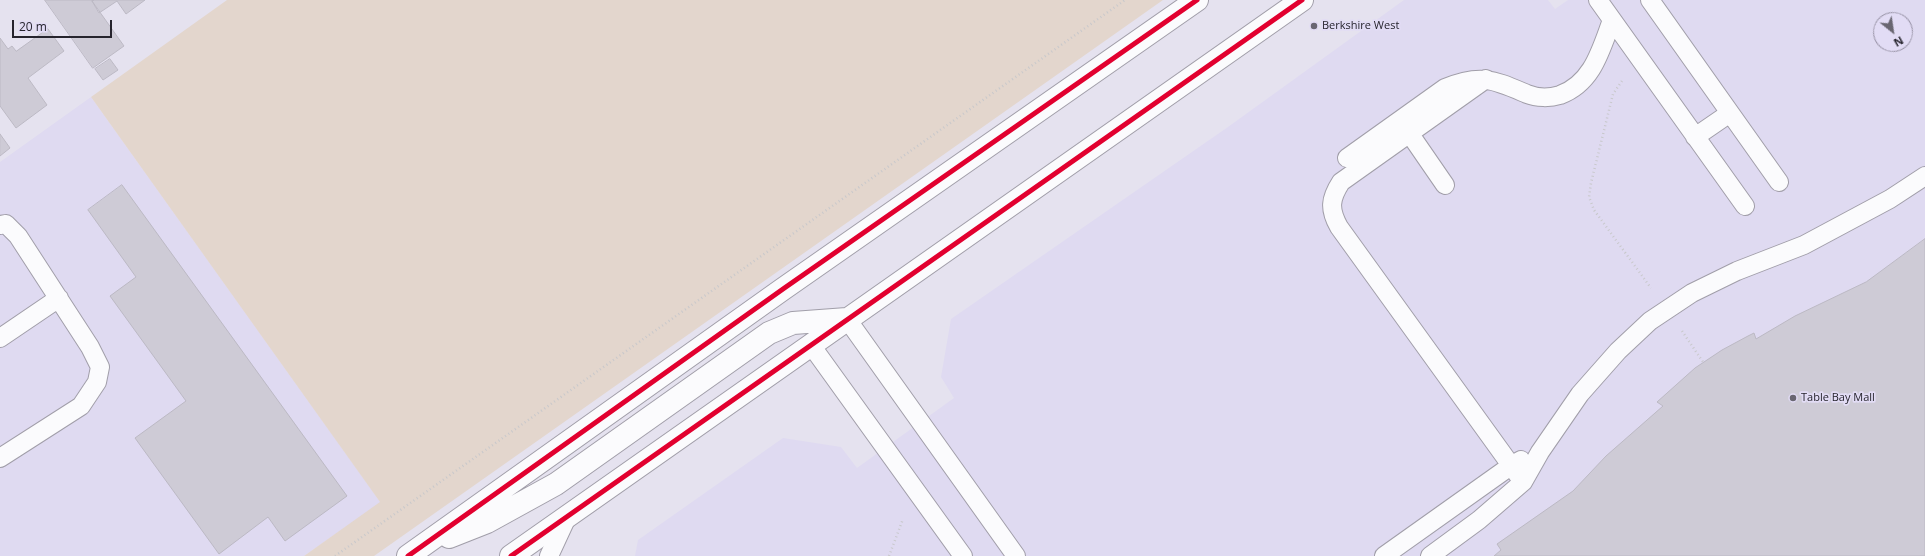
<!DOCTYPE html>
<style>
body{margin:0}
#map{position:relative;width:1925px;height:556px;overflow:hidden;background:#e5e2ef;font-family:"Open Sans",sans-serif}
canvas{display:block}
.north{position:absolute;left:1873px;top:12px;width:40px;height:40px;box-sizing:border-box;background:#e2dcf5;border:1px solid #9792a5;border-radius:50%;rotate:150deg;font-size:11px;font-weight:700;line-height:16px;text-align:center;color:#26242d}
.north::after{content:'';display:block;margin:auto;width:14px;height:18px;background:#696671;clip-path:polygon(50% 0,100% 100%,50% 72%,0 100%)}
.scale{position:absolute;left:12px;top:20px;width:100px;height:18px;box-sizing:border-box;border:2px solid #26242d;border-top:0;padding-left:5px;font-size:12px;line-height:14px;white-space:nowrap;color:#26242d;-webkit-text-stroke:3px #e2dcf5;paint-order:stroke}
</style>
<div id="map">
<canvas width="1925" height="556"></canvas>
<div class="north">N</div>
<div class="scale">20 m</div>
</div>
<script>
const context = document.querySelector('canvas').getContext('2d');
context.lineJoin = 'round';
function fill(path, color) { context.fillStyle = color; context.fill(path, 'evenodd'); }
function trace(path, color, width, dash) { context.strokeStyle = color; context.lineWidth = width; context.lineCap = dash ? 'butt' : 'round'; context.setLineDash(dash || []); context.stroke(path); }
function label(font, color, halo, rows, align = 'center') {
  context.font = font + ' "Open Sans",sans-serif'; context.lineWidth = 3.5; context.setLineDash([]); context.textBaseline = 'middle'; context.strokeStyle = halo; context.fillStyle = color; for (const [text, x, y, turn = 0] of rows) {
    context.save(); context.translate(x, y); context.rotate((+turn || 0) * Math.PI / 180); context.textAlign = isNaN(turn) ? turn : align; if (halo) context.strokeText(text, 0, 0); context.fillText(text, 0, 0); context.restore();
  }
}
fill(new Path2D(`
 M1404,0H1548L1555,9L1568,0H1925V556H635L638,540L783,438L841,447L857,468L954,398L941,377L951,319L1228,127ZM1881,20H1905V44H1881Z
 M91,97L381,503L304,556H0V162Z`), '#dfdaf1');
fill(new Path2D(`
 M227,0H1163L374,556H304L380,502L91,97Z`), '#e3d6cd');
const building = new Path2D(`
 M45,0H94L92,1L124,46L93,68Z
 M94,0H145L126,14L117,1L99,13L92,1Z
 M48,29L64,51L28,78L47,105L16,128L0,106V38L8,49L12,46L16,51Z
 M110,59L118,70L103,80L95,69Z
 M0,134L10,148L0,156Z
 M122,185L347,496L285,541L268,517L219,554L135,438L186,401L110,296L136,277L88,210Z
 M1925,239V556H1494L1501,550L1497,544L1573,491L1606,456L1663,406L1657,402L1695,368L1722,350L1748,336L1754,333L1756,339L1795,316L1866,282Z`);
fill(building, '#cecbd6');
trace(building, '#bcb9c4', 1);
const lane = new Path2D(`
 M1598,0L1745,206
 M1650,0L1779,182
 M1486,79L1341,182C1330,199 1329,209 1339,227L1523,482
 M1403,124L1445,185
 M1695,137L1730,113
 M1347,158L1445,88C1481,73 1494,80 1527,94C1537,98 1550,98 1560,95C1593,83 1601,49 1612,20
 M0,225L6,224L18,236L90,347L100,367L97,382L81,406L0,458
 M847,319L1016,556
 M0,338L59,298
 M811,345L963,556
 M549,556L568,515
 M1384,556L1512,465L1521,460
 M1430,556L1479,520L1523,482L1540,452L1580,394L1618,351L1650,321L1692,293L1737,271L1804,245L1890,199L1925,176`);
const secondary = new Path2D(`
 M449,537L487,522L556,484L769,333L793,323L847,319
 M408,556L783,289L1197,0
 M511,556L1302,0`);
trace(lane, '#a19ea9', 20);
trace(secondary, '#a19ea9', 24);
trace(new Path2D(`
 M1622,81L1613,94L1591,183L1589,197L1594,210L1651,288
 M1682,331L1703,362
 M335,556L1125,0
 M889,556L903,519`), '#c8c8cb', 2.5, [1, 3]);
trace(lane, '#fbfbfd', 18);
trace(secondary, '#fbfbfd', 22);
trace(new Path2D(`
 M408,556L783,289L1197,0
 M511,556L1302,0`), '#e2002f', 5);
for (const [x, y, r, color] of [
 [1314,26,4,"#696671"],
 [1793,398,4,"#696671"]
]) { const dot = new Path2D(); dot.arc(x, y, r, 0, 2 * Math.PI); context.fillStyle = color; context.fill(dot); trace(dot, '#e2dcf5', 1.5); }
label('11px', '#26242d', '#e2dcf5', [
 ["Berkshire West",1322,26],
 ["Table Bay Mall",1801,398]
], 'left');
</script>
